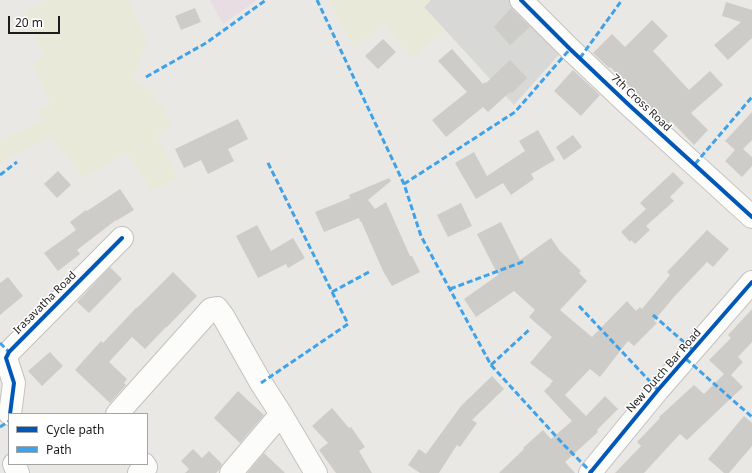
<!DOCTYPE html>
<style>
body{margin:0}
#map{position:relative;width:752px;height:473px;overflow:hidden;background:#eae8e4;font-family:"Noto Sans",sans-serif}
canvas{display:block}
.legend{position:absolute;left:8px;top:413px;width:140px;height:52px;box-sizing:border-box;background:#fff;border:1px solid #a4a4a4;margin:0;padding:5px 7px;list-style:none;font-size:12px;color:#1c1c1c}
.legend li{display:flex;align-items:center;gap:8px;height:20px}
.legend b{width:20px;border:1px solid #a4a4a4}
.scale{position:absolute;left:8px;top:16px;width:52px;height:18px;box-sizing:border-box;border:2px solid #1c1c1c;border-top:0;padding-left:5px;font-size:12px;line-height:14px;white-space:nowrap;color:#1c1c1c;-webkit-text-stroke:3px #fff;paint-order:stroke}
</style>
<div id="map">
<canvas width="752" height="473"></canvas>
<ul class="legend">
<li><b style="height:5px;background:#0057b8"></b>Cycle path</li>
<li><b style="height:5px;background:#3da2ea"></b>Path</li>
</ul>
<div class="scale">20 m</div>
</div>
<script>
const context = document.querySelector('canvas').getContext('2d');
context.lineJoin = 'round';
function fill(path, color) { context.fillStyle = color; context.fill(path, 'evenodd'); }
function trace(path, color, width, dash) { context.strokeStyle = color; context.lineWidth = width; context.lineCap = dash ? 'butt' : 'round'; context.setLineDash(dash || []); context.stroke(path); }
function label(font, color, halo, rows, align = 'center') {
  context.font = font + ' "Noto Sans",sans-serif'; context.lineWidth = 3; context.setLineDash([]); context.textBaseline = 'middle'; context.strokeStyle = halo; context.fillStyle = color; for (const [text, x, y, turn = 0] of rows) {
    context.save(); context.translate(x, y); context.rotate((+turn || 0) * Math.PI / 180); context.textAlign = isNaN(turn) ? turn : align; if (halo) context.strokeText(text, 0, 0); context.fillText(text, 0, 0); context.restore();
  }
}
fill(new Path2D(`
 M210,0H257L223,24Z`), '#e7dde2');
fill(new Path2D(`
 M431,0H514L564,49L514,105L424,7Z`), '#d8d8d6');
fill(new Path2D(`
 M45,0H128L147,40L134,79L138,85L149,89L173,124L156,134L179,179L151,190L127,152L83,178L52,137L9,157L0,164V138L1,139L42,121L37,111L51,102L32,64L44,56L26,12Z
 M329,0H431L424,7L445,30L412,58L384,23L354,49Z`), '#e8e9d8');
fill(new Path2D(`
 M726,2L752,10V38L728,60L714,45L741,22L722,16Z
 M195,8L201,22L181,30L175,16Z
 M511,8L530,27L510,45L494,27Z
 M652,20L668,36L653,51L689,90L710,71L723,85L691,113L708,130L694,145L671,121L668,124L652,109L610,67L609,68L593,53L612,34L625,47Z
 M383,39L396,52L378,69L365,56Z
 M452,49L483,84L485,82L486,83L510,60L527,78L512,93L510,92L488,112L483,107L446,137L432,120L467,92L438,61Z
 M573,70L600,95L581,116L554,91Z
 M752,112V140L743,149L752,157V166L742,177L725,161L735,150L725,141Z
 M238,119L248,139L228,149L234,161L208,174L201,160L184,168L175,149Z
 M538,130L555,160L531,174L534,179L511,195L503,183L476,199L455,163L474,152L487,176L525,151L519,141Z
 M573,135L582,147L564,160L556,147Z
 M58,171L71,185L57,198L44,184Z
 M673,172L684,183L670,197L674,201L646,226L650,230L635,244L631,240L630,242L621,232L646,209L640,203Z
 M389,178L391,181L368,200L375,209L386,202L410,256H412L420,272L392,286L383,271L361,221L360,222L359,218L324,232L315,212L350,198L349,195Z
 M120,189L134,210L116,221V220L77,250L80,254L58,271L44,253L76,230L70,222L86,210L87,211Z
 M461,203L472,226L448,237L437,215Z
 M501,222L520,260L551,238L560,251L581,271L579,273L587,281L560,310L592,337L627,301L636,311L640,307L642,309L670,275L667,272L707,230L729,249L713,267L707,262L674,297L654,321L657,323L634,346L628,341L600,377L590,369L565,395L586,416L605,396L618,409L597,430L598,432L565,462L575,473H499L524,449L523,448L543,430L551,439L572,421L544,391L551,384H550L553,381L530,363L552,337L529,317L535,310L514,291L476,317L464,299L498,275L477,234Z
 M257,225L271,251L293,238L305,258L288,268L286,264L258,278L236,236Z
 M110,267L122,279L89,313L77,302Z
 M173,272L197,296L167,327H166L145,349L132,337L109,362L127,379L124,383L126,385L110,403L75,370L101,341L103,343L136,308H137Z
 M8,277L23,296L0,315V283Z
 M752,309V342L738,357L743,362L731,375L743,387L687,440L680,434L644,473H615L641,446L637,442L660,418L659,417L694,385L704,394L724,374L709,360L731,338L728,335Z
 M50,352L63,366L42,386L28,371Z
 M492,376L504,389L472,420L477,423L460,447L457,445L439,473H420L408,465L419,449L426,454L461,406Z
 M238,391L264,415L240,443L214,418Z
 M332,408L349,428L351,427L365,447L359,451L372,473H336L319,450L328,443L312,426Z
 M744,416L752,423V446L729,473H724L708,459Z
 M193,449L202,458L209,451L222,464L219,470L216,473H185L189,469L181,461Z
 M264,453L285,473H247Z`), '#ceccc9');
const minor = new Path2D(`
 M521,0L570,49L629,105L752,217
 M10,414L14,383L6,358L9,352L122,238
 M117,414L211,309L217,308L223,316L261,383L281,414L316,473
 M14,464L18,473
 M139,473L146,467L144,464
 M231,473L281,414
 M590,473L658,390L752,282`);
trace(minor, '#c3c2c0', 24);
trace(minor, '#fcfcfb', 22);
trace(new Path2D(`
 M317,0L404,184L421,236L491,365L564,445L591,472
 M580,58L622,0
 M146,77L206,43L266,0
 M695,164L752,97
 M0,175L17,162
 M404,184L515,112L570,49
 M450,289L525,261
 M332,292L369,272
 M579,306L658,390
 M653,315L693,350
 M0,343L9,352
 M686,359L752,417
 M491,365L529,330
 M261,383L348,324L267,161
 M0,427L9,421`), '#3da2ea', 3, [6, 3]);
trace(new Path2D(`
 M521,0L570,49L629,105L752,217
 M10,414L14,383L6,358L9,352L122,238
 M590,473L658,390L752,282`), '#0057b8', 4);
label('11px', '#1c1c1c', '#fff', [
 ["7th Cross Road",641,103,43],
 ["Irasavatha Road",45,303,-45],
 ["New Dutch Bar Road",664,371,-49]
]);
</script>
